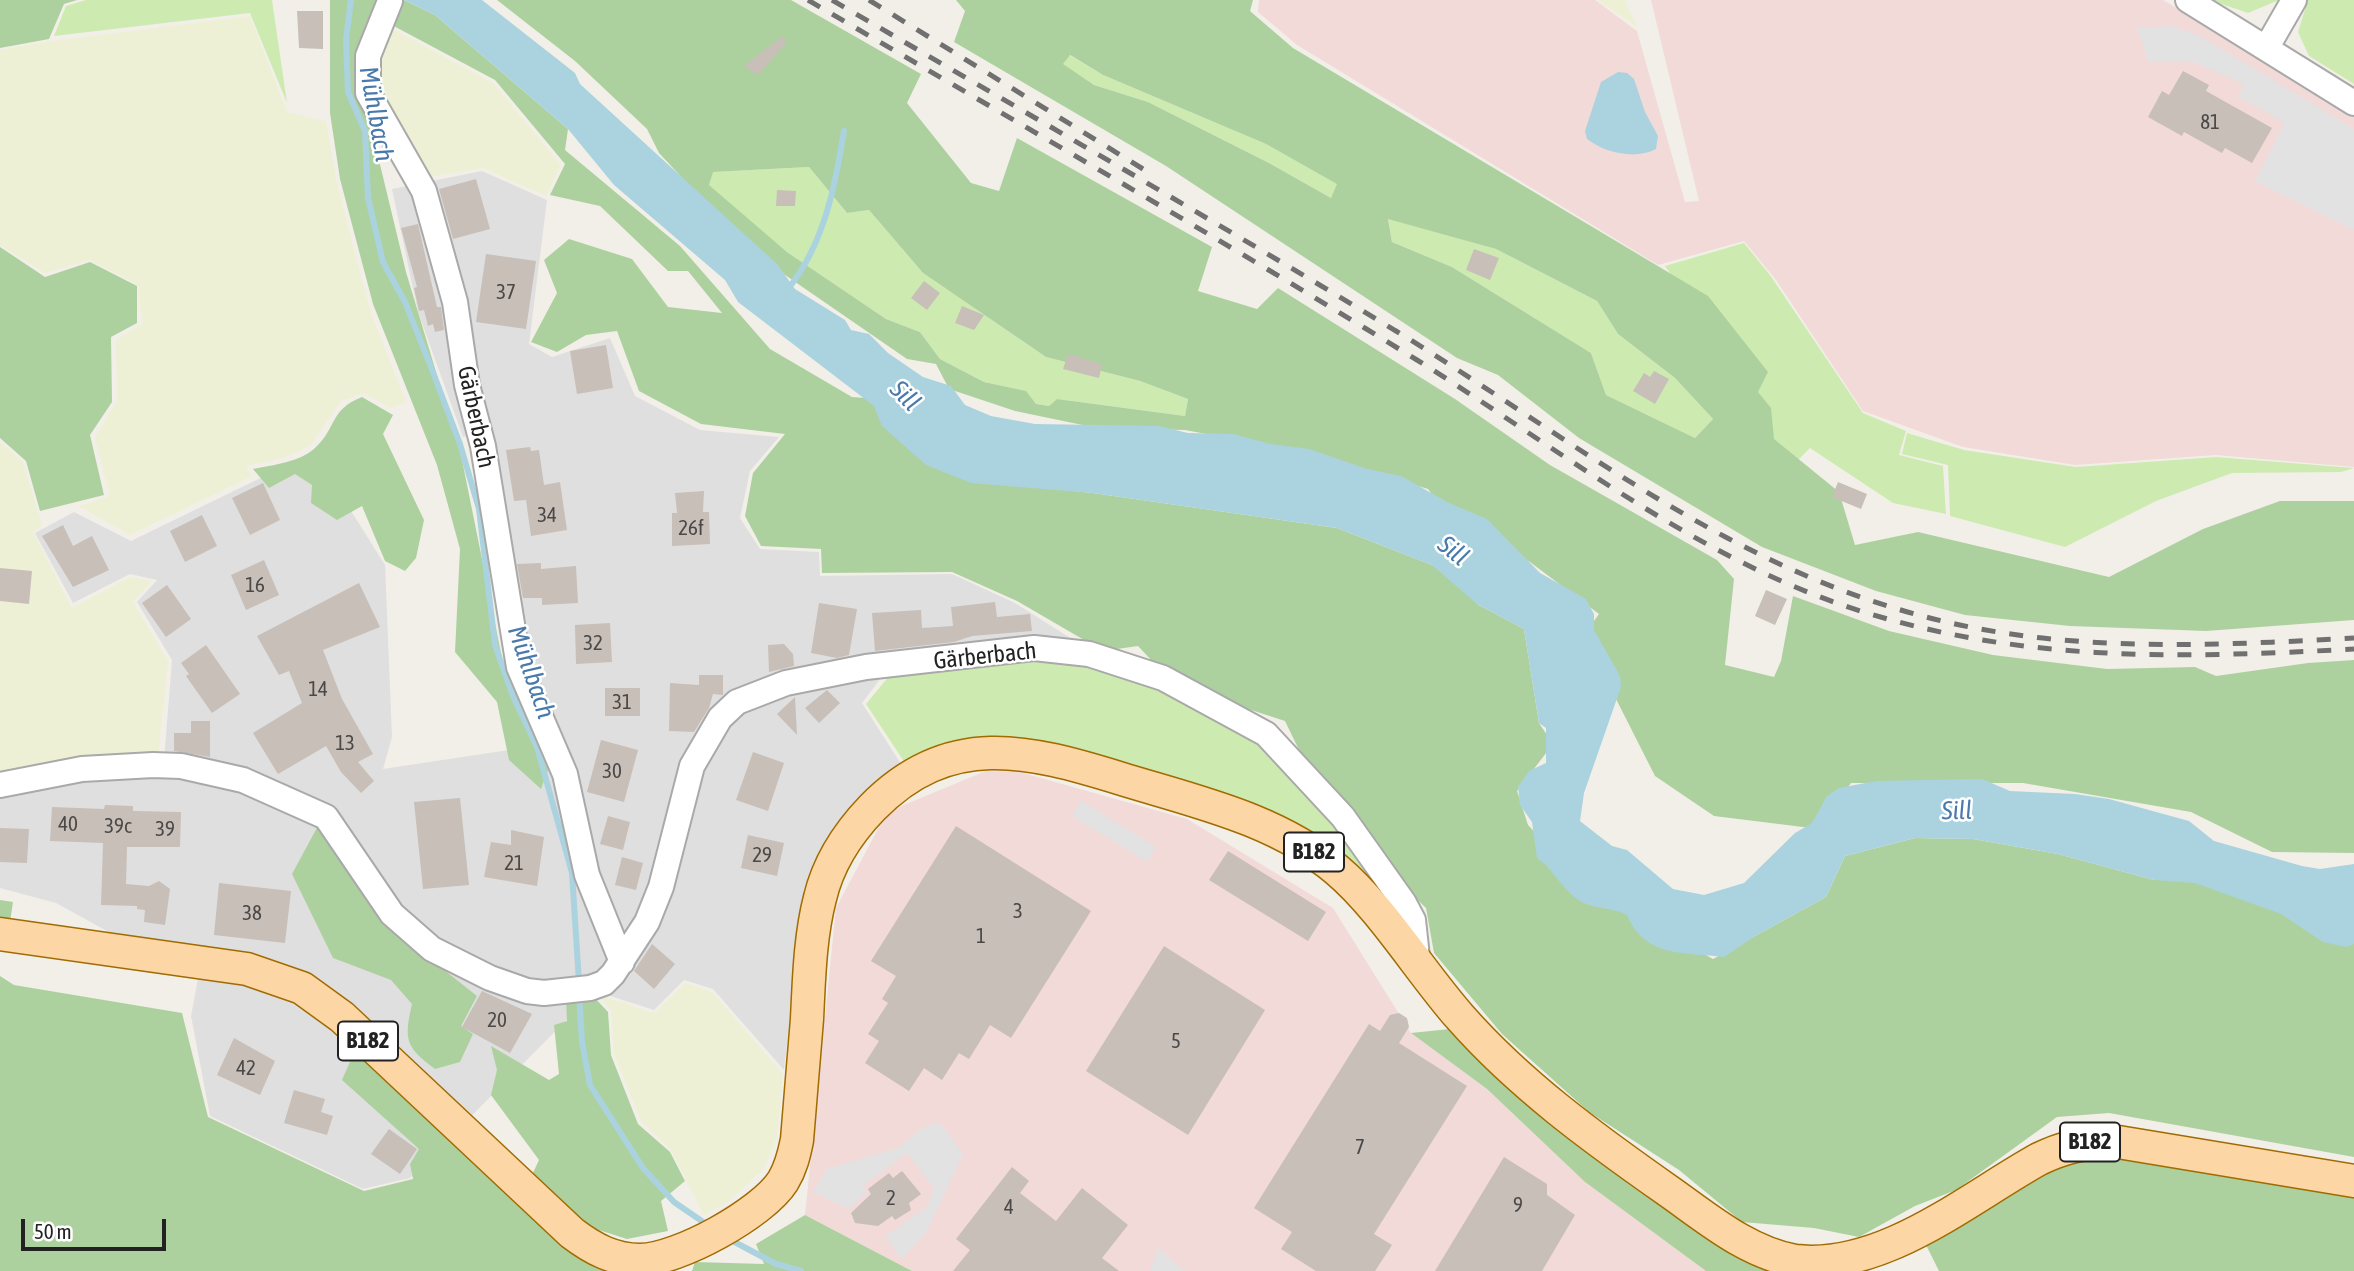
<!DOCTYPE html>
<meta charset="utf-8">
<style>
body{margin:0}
#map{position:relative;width:2354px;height:1271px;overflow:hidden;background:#f2efe9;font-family:"Asap Condensed",sans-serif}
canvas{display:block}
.scale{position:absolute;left:21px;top:1219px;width:145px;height:32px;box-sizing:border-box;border:4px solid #222;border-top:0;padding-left:9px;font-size:21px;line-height:24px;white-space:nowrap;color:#222;-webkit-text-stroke:5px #fff;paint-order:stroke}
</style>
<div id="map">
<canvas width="2354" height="1271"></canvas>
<div class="scale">50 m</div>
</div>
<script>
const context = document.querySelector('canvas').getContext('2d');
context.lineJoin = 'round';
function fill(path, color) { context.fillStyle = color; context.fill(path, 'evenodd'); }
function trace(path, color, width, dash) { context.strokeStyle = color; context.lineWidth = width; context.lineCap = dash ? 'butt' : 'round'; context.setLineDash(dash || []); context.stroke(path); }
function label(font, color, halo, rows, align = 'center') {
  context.font = font + ' "Asap Condensed",sans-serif'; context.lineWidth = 5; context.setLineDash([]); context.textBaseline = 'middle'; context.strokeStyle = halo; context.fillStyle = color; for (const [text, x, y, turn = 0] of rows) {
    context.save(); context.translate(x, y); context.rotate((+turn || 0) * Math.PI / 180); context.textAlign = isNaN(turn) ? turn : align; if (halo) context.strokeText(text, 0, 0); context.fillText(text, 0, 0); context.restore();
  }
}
fill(new Path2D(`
 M482,171L547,200L529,344L552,357L610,338L635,396L700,430L779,437L750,471L740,518L760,549L819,552L820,576L952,574L1015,603L1083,646L894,661L862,703L901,764L858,803L795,972L784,1070L713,989L684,980L654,1010L595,991L410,1178L363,1189L210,1116L191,1016L200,968L116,936L56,903L0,888V791L117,774L163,773L172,660L137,602L157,580L130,574L73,603L35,533L74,512L131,541L314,452L385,565L392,737L383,769L562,742L521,661L485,432L463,437L418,312L392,189Z`), '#e0dfdf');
fill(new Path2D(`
 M1259,0H1595L1637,31L1685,202L1699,201L1651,0H2163L2354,113V467L2216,455L2075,465L1963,447L1863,411L1776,280L1744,241L1658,265L1297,45L1258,12Z
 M998,766L1187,819L1333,908L1411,1033L1487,1089L1585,1182L1706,1271H912L805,1215L836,908L887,812Z`), '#f2dad9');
fill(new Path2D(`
 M1597,0H1625L1637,27Z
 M250,16L287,112L326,121L337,184L370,310L406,402L390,408L364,393L341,401L311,445L284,458L246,466L252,476L130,535L79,506L110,496L95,437L117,401L116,340L142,324L138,285L90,260L45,273L0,245V50L51,41Z
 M389,27L493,83L561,165L546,196L483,168L422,178L373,82Z
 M0,442L23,462L42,525L33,532L72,608L130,577L152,581L133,602L168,661L158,756L0,774Z
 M685,983L712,992L783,1074L777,1137L764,1169L727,1203L704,1215L671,1150L641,1121L614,1054L611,1010L598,995L654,1013Z`), '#eef0d5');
fill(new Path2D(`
 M86,0H272L287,103L250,13L54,36L66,6Z
 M2210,0H2279L2248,13Z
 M2308,0H2354V84L2309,56L2298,32Z
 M1069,55L1103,75L1266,144L1338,184L1331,198L1269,163L1148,102L1094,85L1062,64Z
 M809,167L847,213L869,210L923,273L1046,357L1140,381L1188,399L1185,416L1057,399L1049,406L1036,404L1025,391L984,382L940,359L920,332L886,319L787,252L708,185L712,172Z
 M1388,218L1496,249L1597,301L1618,334L1675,378L1713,419L1695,438L1606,395L1591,353L1452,267L1392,242Z
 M1744,243L1770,275L1863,413L1906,431L1899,455L1943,466L1946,514L1893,503L1810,448L1794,464L1729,413L1718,341L1665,266Z
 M1907,433L1964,450L2076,467L2216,457L2354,468L2341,472L2232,473L2156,501L2065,547L1950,516L1948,465L1902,454Z
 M1030,653L1132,670L1276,749L1389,889L1378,896L1116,766L1032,740L988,738L905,763L866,704L894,670Z`), '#cdebb0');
fill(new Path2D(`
 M0,0H77L64,4L49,39L0,48Z
 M330,0H404L435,15L568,129L565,150L680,246L770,349L852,397L894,400L1006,484L1093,493L1337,528L1432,565L1478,591L1477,604L1524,629L1539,723L1553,744L1517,791L1528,825L1588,889L1713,959L1826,897L1845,856L1915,838L1973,839L2058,854L2154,880L2181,868L2354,937V1157L2109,1113L2057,1117L1956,1190L1915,1206L1859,1237L1814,1228L1742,1222L1679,1170L1589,1112L1502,1034L1434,953L1426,908L1403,886L1300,752L1285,721L1242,707L1166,676L1138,646L1103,651L1017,601L952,572L822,573L821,549L761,546L745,516L753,473L785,434L701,424L639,391L617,331L586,335L557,352L531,342L557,293L544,260L569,239L632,259L668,307L722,313L688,271H668L600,206L550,195L565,164L495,80L390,24L372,22L369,119L406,272L461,455L502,658L548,770L541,789L509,760L497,702L455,652L460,549L437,465L373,304L340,179L330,113Z
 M497,0H791L921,74L907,103L971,183L999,191L1017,138L1212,247L1198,291L1257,309L1278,288L1455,399L1550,465L1717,560L1734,579L1725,665L1774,677L1781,661L1793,596L1889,631L1993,655L2107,669L2195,667L2216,676L2308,663L2354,660V853L2272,852L2191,812L2023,783H1851L1819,829L1714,816L1655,776L1615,697L1589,628L1599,614L1530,562L1454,523L1428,489L1307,453L1185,430L1097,428L1015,411L949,389L936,364L907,359L772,266L730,229L659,153L647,129L575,61ZM809,167L847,213L869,210L923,273L1046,357L1140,381L1188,399L1185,416L1057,399L1049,406L1036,404L1026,391L984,382L940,359L920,332L886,319L787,252L709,185L713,172Z
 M956,0H1253L1250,11L1293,48L1708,296L1768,372L1758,392L1771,408L1774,439L1839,492L1855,545L1918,532L2109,577L2203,529L2280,501H2354V620L2206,631L2070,626L1965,615L1876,591L1762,547L1579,438L1498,375L1457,358L1166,166L954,42L965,11ZM1070,55L1103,75L1266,144L1337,184L1331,198L1269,163L1148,102L1094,85L1063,64ZM1388,219L1496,249L1597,301L1618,334L1675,378L1713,419L1695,438L1606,395L1591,353L1452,267L1392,242Z
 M0,247L45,277L90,262L137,286V323L111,337L112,402L90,435L104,495L40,511L26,461L0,438Z
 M362,397L393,415L383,434L424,520L416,558L405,571L385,561L362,506L337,520L311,503L312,485L295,474L269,488L253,469C273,465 300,462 315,448C337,428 329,410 362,397Z
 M319,824L410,943L477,996L461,1026L473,1034L460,1062L435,1069C405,1047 404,1039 412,1004L391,980L333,958L292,874Z
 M0,900L13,902L10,922L0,921Z
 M0,976L14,985L182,1013L208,1117L364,1191L413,1179L410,1164L419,1149L342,1080L356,1048L560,1239L606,1271H0Z
 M594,997L608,1012L611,1055L638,1124L670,1152L685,1181L661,1201L668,1231L627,1239L580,1224L532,1175L539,1160L491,1095L497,1070L491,1046L549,1080L559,1074L554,1025L567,1021L566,1000Z
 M1450,1029L1793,1271H1706L1585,1182L1487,1089L1411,1033Z
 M2110,1154L2354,1197V1271H1939L1925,1243L2049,1167Z
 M805,1215L912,1271H692L695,1262L764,1264L756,1244Z`), '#add19e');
fill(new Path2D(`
 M2170,26L2198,35L2354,129V230L2255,181L2285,123L2238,96L2244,84L2191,61H2148L2137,28Z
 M1081,801L1156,847L1147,862L1072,816Z
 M939,1122L963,1154L926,1233L901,1259L885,1236L927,1207L934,1188L907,1153L863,1186L867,1192L849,1209L813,1192L827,1169L898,1148L919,1130Z
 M1158,1248L1185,1271H1150Z`), '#e2e2e2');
fill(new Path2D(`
 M404,0H482L575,73L580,84L777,264L795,289L845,320L851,330L869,334L888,353L923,377L951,386L965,405L991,416L1035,424L1159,426L1188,433L1233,434L1270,444L1309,449L1367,469L1401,476L1449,503L1487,519L1540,573L1586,599L1594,614V630L1620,676L1621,687L1584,793L1580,821L1612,846L1627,850L1673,889L1704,895L1744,883L1795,833L1812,823L1827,796L1839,788L1876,781L1982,779L2010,791L2075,794L2109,799L2189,821L2214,841L2302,866L2320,869L2354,864V944L2346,947L2323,942L2281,914L2195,883L2154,880L2058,854L1973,839L1915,838L1845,856L1826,897L1755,936L1724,957C1684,952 1645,958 1627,915C1613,908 1598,909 1584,903C1564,894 1555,870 1537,858L1532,822L1520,805L1518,787L1529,771L1546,763V728L1539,723L1524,629L1477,604L1432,565L1337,528L1093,493L971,483L926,465L882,426L874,406L738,302L725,280L614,185L568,129L435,15Z
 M1618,72L1627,73L1634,79L1645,112L1658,136L1656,149C1636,160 1605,153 1587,139L1585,131L1601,82Z`), '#aad3df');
trace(new Path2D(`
 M351,0L346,40L348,92L365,131L368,198L383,262L405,302L431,367L460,444L479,509L495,645L513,696L537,747L572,873L579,982
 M788,289C824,244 835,187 844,131
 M579,993L582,1042L590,1085L643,1168L674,1202L709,1226
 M727,1238L776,1264L801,1271`), '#aad3df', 6);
fill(new Path2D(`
 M297,11H323V49L299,48Z
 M782,36L787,42L758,75L744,66Z
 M2183,71L2209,85L2206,91L2272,128L2252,163L2225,148L2222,153L2184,132L2182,136L2148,117L2162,91L2169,95Z
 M476,179L490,229L453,239L439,189Z
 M777,190L796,191L795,206H776Z
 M418,224L437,307H441L444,330L435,332L433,324L428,326L424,310L419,311L414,288L417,287L401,228Z
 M1474,249L1499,258L1490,280L1466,270Z
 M486,254L536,261L526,329L476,322Z
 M924,281L940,293L927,310L911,298Z
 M962,306L984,315L974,330L955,323Z
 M606,345L613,388L577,394L570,351Z
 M1068,354L1102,364L1099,378L1063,369Z
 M1654,371L1669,379L1655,404L1633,391L1644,373L1650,377Z
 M530,447L531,451L539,450L544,485L560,482L567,530L531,536L526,500L514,501L506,450Z
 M1838,482L1867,494L1861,509L1832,497Z
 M263,483L280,520L250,535L232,498Z
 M704,491L703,512H709L710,544L672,546V513H677L675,493Z
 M202,515L217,546L185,562L170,531Z
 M63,525L73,546L92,536L109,570L73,587L42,536Z
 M264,560L279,595L246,610L231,575Z
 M541,563V569L576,566L578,603L542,605V598H523L517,564Z
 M0,568L32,571L29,604L0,601Z
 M359,583L380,627L323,650L342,699L373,754L358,762L374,781L361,793L341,772L326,746L278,774L253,733L302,703L289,671L279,675L257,636Z
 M167,585L191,619L166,637L142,603Z
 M1766,590L1787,599L1775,625L1755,616Z
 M995,602L997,617L1030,614L1032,631L972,636L954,642L875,651L872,613L921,610L922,628L953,626L951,607Z
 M819,603L857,609L849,655L837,658L811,653Z
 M610,623L612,662L576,664L575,625Z
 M784,644L793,654L794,666L769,672L768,645Z
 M206,645L240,694L212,713L186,676L189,674L181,663Z
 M699,675H723V695L713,694L709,708L694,732L669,731L670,683L699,685Z
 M605,688H640V716H605Z
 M827,690L840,703L819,723L805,708Z
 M795,697L797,735L777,714Z
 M191,721H210V757L174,751V733H191Z
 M601,740L638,750L624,802L587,792Z
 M753,752L784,763L768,811L736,800Z
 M460,798L469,885L423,889L414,802Z
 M105,805L133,806V811L181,812L180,847H127L126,884L149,886L159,881L170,889L165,925L144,922L145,910L137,909V906L101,905L103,843L50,841L52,807L104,809Z
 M608,816L630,822L623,850L600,844Z
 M956,826L1091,911L1011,1038L990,1025L969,1059L959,1053L942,1080L924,1068L909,1091L865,1063L879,1041L868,1034L888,1003L882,999L896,976L871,961Z
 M0,828L29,829L27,863L0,862Z
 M511,830L544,837L537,886L484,877L491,842L511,845Z
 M748,835L784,843L777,876L741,868Z
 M1228,851L1326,912L1308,941L1209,880Z
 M622,857L643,863L636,890L615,885Z
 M219,883L291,891L285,943L214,935Z
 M652,944L675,964L654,989L634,971Z
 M1164,946L1265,1010L1188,1135L1086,1071Z
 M482,991L532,1014L510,1053L462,1027Z
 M1399,1013L1407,1018L1409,1027L1399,1043L1467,1086L1374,1234L1392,1245L1375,1271H1316L1281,1249L1292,1232L1254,1208L1369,1024L1380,1031L1390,1015Z
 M234,1038L275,1061L260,1095L217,1075Z
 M294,1090L325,1099L321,1112L333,1116L327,1135L284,1123Z
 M389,1129L417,1149L400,1174L371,1154Z
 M1504,1157L1547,1184V1195L1575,1215L1542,1271H1435Z
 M1012,1167L1029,1181L1020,1193L1056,1221L1082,1188L1128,1225L1102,1258L1119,1271H953L970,1250L956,1239Z
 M902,1171L921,1194L909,1203L911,1210L895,1220L892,1216L878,1226L855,1223L851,1213L871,1194L868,1189L889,1173L893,1178Z`), '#c7bfb8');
const minor = new Path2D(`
 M2188,0L2354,103
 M390,1L368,56V93L424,191L455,302L467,385L483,446L519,667L565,774L587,875L622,962
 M2267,47L2294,0
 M0,785L82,769L153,765L181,766L243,780L326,817L392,914L432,949L490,978L527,991L544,993L590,988L604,983L613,974L647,922L661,887L692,766L720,718L737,702L786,683L866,667L1034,648L1089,654L1163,678L1266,734L1343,817L1404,903L1413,920L1418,966`);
const major = new Path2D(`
 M0,934L247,969L302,988L342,1017L572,1233C593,1249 614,1260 640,1260C678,1260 763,1213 783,1181C791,1168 794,1155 797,1140C800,1100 804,1059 807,1019C809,979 810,936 820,898C828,864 848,833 872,808C949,729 1028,750 1122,779C1197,802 1276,819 1337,870C1381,907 1421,973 1460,1017C1520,1085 1593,1138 1667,1190C1707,1218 1746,1252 1795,1261C1883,1271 1967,1199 2039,1159C2065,1146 2089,1141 2118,1142L2354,1181`);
trace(minor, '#a9a9a9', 28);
trace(major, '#a06b00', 35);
trace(minor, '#fff', 24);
trace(major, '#fcd6a4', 32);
trace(new Path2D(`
 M808,0C1011,119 1216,236 1417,360C1561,450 1702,563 1867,613C2032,663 2184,658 2354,649
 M832,0C1021,110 1210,218 1396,331C1566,435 1720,561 1915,614C2058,654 2207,646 2354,638
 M869,0L1143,169`), '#707070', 5, [14, 14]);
label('21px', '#4b4948', null, [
 ["81",2210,122],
 ["37",506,292],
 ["34",547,515],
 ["26f",691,528],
 ["16",255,585],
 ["32",593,643],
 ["14",318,689],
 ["31",622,702],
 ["13",345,743],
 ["30",612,771],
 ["40",68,824],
 ["39c",118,826],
 ["39",165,829],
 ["29",762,855],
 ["21",514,863],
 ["3",1018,911],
 ["38",252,913],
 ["1",981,936],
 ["20",497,1020],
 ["5",1176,1041],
 ["42",246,1068],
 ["7",1360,1147],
 ["2",891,1198],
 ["9",1518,1205],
 ["4",1009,1207]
]);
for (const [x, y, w] of [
 [1314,852,60],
 [368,1041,60],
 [2090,1142,60]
]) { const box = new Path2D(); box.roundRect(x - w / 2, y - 19.5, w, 39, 5); context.fillStyle = '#fff'; context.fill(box); trace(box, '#222', 2); }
label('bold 23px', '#222', null, [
 ["B182",1314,852],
 ["B182",368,1041],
 ["B182",2090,1142]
]);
label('24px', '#222', '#fff', [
 ["Gärberbach",476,417,78],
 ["Gärberbach",985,656,-6]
]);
label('italic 26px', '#4a7aab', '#fff', [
 ["Mühlbach",376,114,80],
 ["Sill",905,396,46],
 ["Sill",1453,551,39],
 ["Mühlbach",531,672,71],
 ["Sill",1957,811,-1]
]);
</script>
